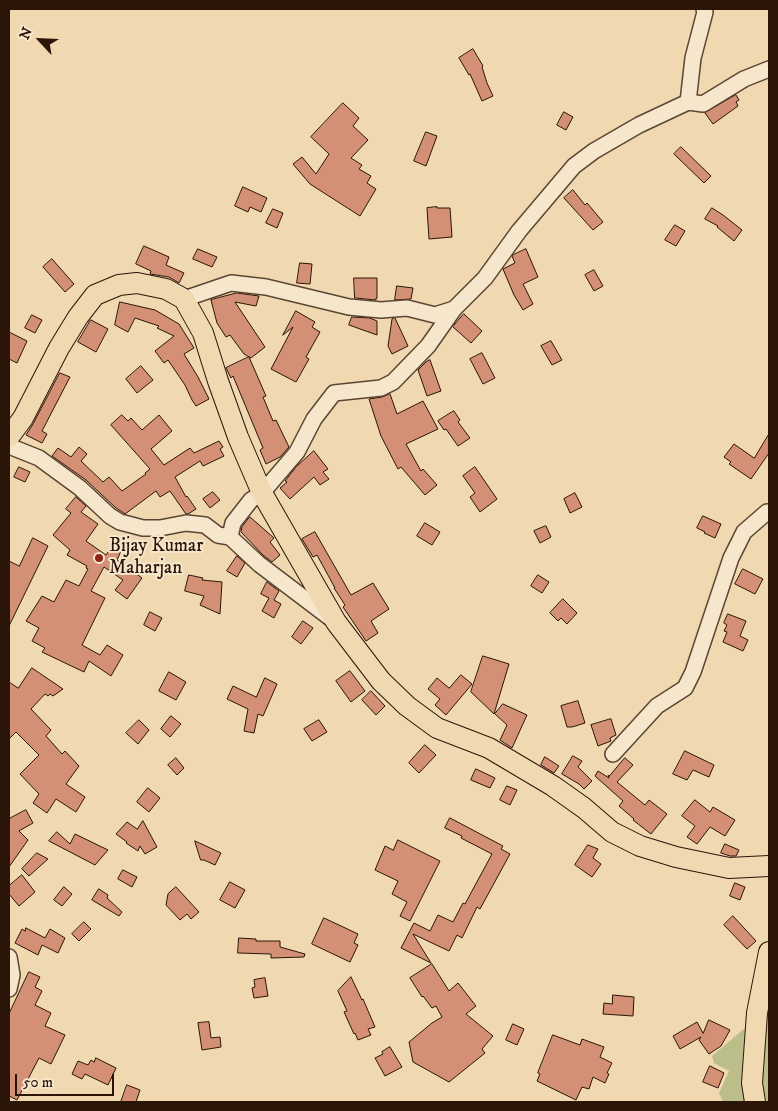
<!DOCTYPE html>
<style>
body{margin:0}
#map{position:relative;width:778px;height:1111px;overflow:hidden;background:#f0d8b0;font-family:"IM FELL DW Pica",serif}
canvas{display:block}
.frame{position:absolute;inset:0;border:10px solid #2b1408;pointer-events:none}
.north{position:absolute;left:15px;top:15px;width:50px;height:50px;-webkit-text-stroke:4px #f5e6cc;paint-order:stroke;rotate:295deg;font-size:14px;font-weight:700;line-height:20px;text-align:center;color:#2b1408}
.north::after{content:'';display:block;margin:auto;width:18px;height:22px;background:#2b1408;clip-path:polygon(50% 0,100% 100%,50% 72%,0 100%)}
.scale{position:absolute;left:15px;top:1074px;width:99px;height:22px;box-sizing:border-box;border:2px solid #2b1408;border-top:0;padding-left:6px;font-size:15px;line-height:18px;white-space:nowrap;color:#2b1408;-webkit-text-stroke:4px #f5e6cc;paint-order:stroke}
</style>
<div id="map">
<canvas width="778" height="1111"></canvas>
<div class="frame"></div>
<div class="north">N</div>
<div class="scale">50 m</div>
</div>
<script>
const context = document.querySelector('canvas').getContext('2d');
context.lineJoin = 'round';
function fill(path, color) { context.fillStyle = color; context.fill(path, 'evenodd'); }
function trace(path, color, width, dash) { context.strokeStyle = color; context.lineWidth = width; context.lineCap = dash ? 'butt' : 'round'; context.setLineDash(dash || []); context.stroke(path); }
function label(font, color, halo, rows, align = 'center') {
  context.font = font + ' "IM FELL DW Pica",serif'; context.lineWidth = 4; context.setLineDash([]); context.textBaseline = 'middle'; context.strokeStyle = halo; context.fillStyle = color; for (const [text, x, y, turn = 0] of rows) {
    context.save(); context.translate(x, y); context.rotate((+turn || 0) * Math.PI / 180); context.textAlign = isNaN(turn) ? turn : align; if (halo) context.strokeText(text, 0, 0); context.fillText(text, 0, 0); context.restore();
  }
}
fill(new Path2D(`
 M769,1013V1102H723L719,1093L729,1071L714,1063L712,1056L745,1028L755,1024L762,1017Z`), '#bcbe8a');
const building = new Path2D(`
 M473,49L483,66L482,67L487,83L493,96L482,101L470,74L469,75L459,58Z
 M736,95L739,100L736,102L738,106L713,124L705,113Z
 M343,103L359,118L353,126L368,140L351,158L362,165L359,169L371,176L367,183L376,189L360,216L310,184L293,164L302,157L316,174L329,154L311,137Z
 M564,112L573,117L566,130L557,125Z
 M426,132L437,136L426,166L414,161Z
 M681,147L711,176L704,183L674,154Z
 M243,187L267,198L261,212L250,207L248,212L235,206Z
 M573,190L585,205L587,203L603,222L593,230L564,198Z
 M437,207V208H450L452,237L429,239L427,208Z
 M712,208L723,215L742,230L734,241L717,227L718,226L705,219Z
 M273,209L283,213L277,228L266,223Z
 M675,225L685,231L676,246L665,240Z
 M144,246L169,257L166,265L184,273L179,283L169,277L150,274L151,271L136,264Z
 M198,249L217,257L212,267L193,259Z
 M526,249L538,277L523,284L533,304L523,310L514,295L503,269L515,263L512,256L513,255Z
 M52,259L74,284L65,292L43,267Z
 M300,263L312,264L310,284L297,283Z
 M594,270L603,286L594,291L585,275Z
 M354,278H377V298H376V300L355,298Z
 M397,286L413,288L411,299L395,300Z
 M237,293L259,296L256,306L235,302L265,347L251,358L244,354L230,335L226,337L217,323L211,300Z
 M120,302L155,310L179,324L194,348L184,354L198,377L209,399L196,406L192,400L185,385L168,360L164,363L155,351L174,336L157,328L159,326L135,318L128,332L115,325Z
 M296,311L315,322L312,327L320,332L306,357L309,359L296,382L271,369L293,327L283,335Z
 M464,314L482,331L471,343L453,327Z
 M32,315L42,320L35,333L25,328Z
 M352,317L370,318L377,321V335L349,325Z
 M395,318L408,346L392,354L388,346L392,319Z
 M91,320L108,329L96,352L78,342Z
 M9,332L27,341L17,363L9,359Z
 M551,341L562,360L552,365L541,346Z
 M482,353L495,378L483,384L470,359Z
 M249,357L266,396L263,397L273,421L276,420L289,447L280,457L266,464L260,450L263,448L233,376L231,378L226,368Z
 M430,360L441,391L427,396L418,370L426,362Z
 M141,366L153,380L137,393L126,379Z
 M60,373L70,377L42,431L47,434L42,443L26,435L33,424Z
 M390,394L397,414L423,401L438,429L406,444L421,471L423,469L437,485L425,495L401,467L398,469L381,436L369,399L382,397Z
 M454,411L460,420L458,422L470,438L458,446L446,429L444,430L438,421Z
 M122,415L128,421L131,418L142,430L159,415L172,431L151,449L164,465L190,448L194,453L219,441L223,447L220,449L224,456L203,466L200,461L175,477L186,497L187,496L196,509L188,514H186L170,491L160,497L156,491L125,514L124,513L116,508L86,480L52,456L58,448L71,457L79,447L87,454L81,461L103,482L109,477L122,491L146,474L145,473L150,469L111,425Z
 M769,434V453L751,479L729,464L731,462L724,457L734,444L754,458Z
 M314,451L328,469L323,472L329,479L320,485L314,477L290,499L280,488L287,482L285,481L296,467Z
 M19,467L30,472L25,482L14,477Z
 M475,467L497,499L480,512L470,497L475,493L463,476Z
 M213,492L220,500L210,508L203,499Z
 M575,493L582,507L570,513L564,499Z
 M76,497L86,506L81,512L98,524L86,541L106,555L112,546L121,551L117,560L142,578L127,599L115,590L123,580L104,567L91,591L105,598L82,645L100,655L107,645L123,655L111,676L89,661L84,672L42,652L45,648L32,641L39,628L26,621L42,596L54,602L66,580L79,586L88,569L86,568L87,566L67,555L70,550L53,535L71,513L66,509Z
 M703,516L721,524L715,538L704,533L705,532L697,528Z
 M250,517L274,538L270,542L280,555L272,562L263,555L241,532L242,527Z
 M425,523L440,532L432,545L417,536Z
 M546,526L551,537L540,543L534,531Z
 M315,532L351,595L373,583L389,609L371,621L378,633L366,641L343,607L345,605L334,588H335L317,555L313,557L302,539Z
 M33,538L48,546L9,626V561L19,566Z
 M237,556L245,563L237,577L227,571Z
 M743,569L763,579L755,594L735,584Z
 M189,575L203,578L202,580L222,582L220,614L200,605L204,596L185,591Z
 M538,575L549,582L542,593L531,586Z
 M267,582L279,591L274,600L281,604L274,618L262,611L269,598L261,594Z
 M563,599L577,613L567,624L561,618L558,621L550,613Z
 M150,612L162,618L155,631L144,625Z
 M728,614L746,621L740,636L748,640L743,651L723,642L727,632L724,631L727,625L724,623Z
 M303,621L313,628L301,644L292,637Z
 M483,656L509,664L494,714L471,692Z
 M32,668L63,689L53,696L50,694L48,696L45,694L31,709L51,730L46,736L62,754L65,751L79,766L66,784L85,797L76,812L56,799L47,813L33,803L39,794L20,774L39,755L16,732L9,739V682L18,688Z
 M350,671L365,691L351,702L336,681Z
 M169,672L186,682L176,700L159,691Z
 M461,675L472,684L446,715L435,705L440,699L428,689L437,678L449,688Z
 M265,678L277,684L263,716L258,714L254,733L244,731L248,709L227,699L233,686L256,697Z
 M371,691L385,706L376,715L362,700Z
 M578,701L585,723L572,727H567L561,706Z
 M503,704L527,715L512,748L500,740L507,725L495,714Z
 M171,716L181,724L170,737L161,729Z
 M611,719L616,735L610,738L611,741L598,746L591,725Z
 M139,720L149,730L138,744L126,733Z
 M319,720L327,732L312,741L304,729Z
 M425,745L436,755L419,773L409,763Z
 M685,751L714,765L709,777L693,770L687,780L673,774Z
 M573,756L582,761L578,767L592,781L584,789L579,784L562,774Z
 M545,757L559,766L554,773L541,765Z
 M176,758L184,768L177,775L168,765Z
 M625,758L633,765L617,782L645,805L649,800L667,814L651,834L633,820L634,819L619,806L623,801L595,776L598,771L609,778L608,775L609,776Z
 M476,769L495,778L490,788L471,780Z
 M507,786L517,790L510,805L500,800Z
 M148,788L160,798L149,812L137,802Z
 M695,800L710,812L713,807L735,820L725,836L710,827L697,844L687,837L695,826L682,816Z
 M26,810L33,823L19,831L28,840L9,867V819Z
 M450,818L503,846L501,849L510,854L480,909L477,907L462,938L457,935L449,951L413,934L431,963L401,948L414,923L430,931L438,915L453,922L463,903L465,904L492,854L461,838L462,836L445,828Z
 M143,821L157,847L145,854L140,846L138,851L126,843L127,842L116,834L127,822L137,829Z
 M57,832L70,844L75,834L108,850L95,865L49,841Z
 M398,840L440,861L410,921L400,916L407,902L392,894L398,881L375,870L385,846L393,850Z
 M195,841L221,853L215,865L204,860H201Z
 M725,844L739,850L736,856H730L721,853Z
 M588,845L598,849L593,858L601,864L592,877L575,865Z
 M37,853L48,859L29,876L22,869Z
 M123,870L137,877L132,887L118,879Z
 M22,875L35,892L19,906L9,894V886Z
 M230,882L245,890L235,908L220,900Z
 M735,883L745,887L740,900L730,896Z
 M64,887L72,894L62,906L54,900Z
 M176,887L199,912L191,919L187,914L180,920L166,905L168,894Z
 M99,889L108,895L107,898L122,912L119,916L92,900Z
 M733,916L756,941L747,949L724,925Z
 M324,918L358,934L354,943L358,945L350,962L312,944Z
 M84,922L91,929L79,941L72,934Z
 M26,928L45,938L50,929L65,938L58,953L42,945L38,955L15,943L22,929L25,931Z
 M239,938L256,939V941H280V947L305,954L304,957L271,958V954L238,953Z
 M432,964L449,991L458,983L476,1006L466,1014L493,1036L482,1049L485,1053L449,1082L413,1062L409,1042L432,1023L442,1017L436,1006L432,1008L423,996L422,997L410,978Z
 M29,972L40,977L35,987L42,991L35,1005L51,1013L45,1026L65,1035L51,1064L39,1058L17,1100L9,1096V1014Z
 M351,977L362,1000L363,999L375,1027L368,1029L371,1035L358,1040L355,1033L354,1034L344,1012L347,1011L338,991Z
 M265,978L268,996L254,998L252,988L255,987L254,980Z
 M613,995L634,997L633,1016L603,1014L604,1003L612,1004Z
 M709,1020L730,1030L721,1046L709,1054L699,1040L701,1037L680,1049L673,1036L697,1022L703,1033Z
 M209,1022L211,1038L220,1037L221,1047L202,1050L198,1023Z
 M513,1024L524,1029L517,1045L506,1040Z
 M553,1035L580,1045L582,1039L604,1047L600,1057L612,1063L607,1073L609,1074L605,1083L593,1077L589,1089L582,1087L576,1100L537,1081L540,1074L538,1073Z
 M390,1047L402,1067L385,1076L375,1058L383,1054L382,1052Z
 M96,1058L116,1068L108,1085L85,1074L82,1079L72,1074L78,1061L88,1065L91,1060L94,1062Z
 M710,1066L724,1073L718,1088L703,1082Z
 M127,1085L140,1090L136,1102H121Z`);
fill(building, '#d49075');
trace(building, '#2b1408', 1);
const minor = new Path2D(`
 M688,102L693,58L705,12L704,9
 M184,299L231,283L266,287L349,307L381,310L407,308L435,315L454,309L485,278L519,231L574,166L594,151L639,125L688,102L703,104L744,79L769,69
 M9,446L39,458L80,488L110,516L120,522L143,528H160L186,523L205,525L218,535L230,537L259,564L329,617
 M230,537L233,523L251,500L262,493L297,452L314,419L334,393L381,388L393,382L428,346L454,309
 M613,754L657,706L685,688L693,672L731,558L744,532L767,512H769
 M9,957L12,975L9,989`);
const major = new Path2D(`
 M9,437L23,418L59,348L78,317L95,295L119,285L137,283L166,289L184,299L203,333L218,381L238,437L262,493L336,622L381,681L407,706L437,728L489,748L553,786L584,808L612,832L640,846L676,857L729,868L769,866
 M755,1102L752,1083L757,1013L769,952`);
trace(minor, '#5c4532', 18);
trace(major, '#2b1408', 22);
trace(minor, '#f5e6cc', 15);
trace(major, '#f0d8b0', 20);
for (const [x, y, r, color] of [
 [99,558,5,"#8f2418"]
]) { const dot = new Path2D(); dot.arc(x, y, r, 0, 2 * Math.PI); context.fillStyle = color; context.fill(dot); trace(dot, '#f5e6cc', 2); }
label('19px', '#2b1408', '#f5e6cc', [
 ["Bijay Kumar",109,547],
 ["Maharjan",109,569]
], 'left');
</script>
